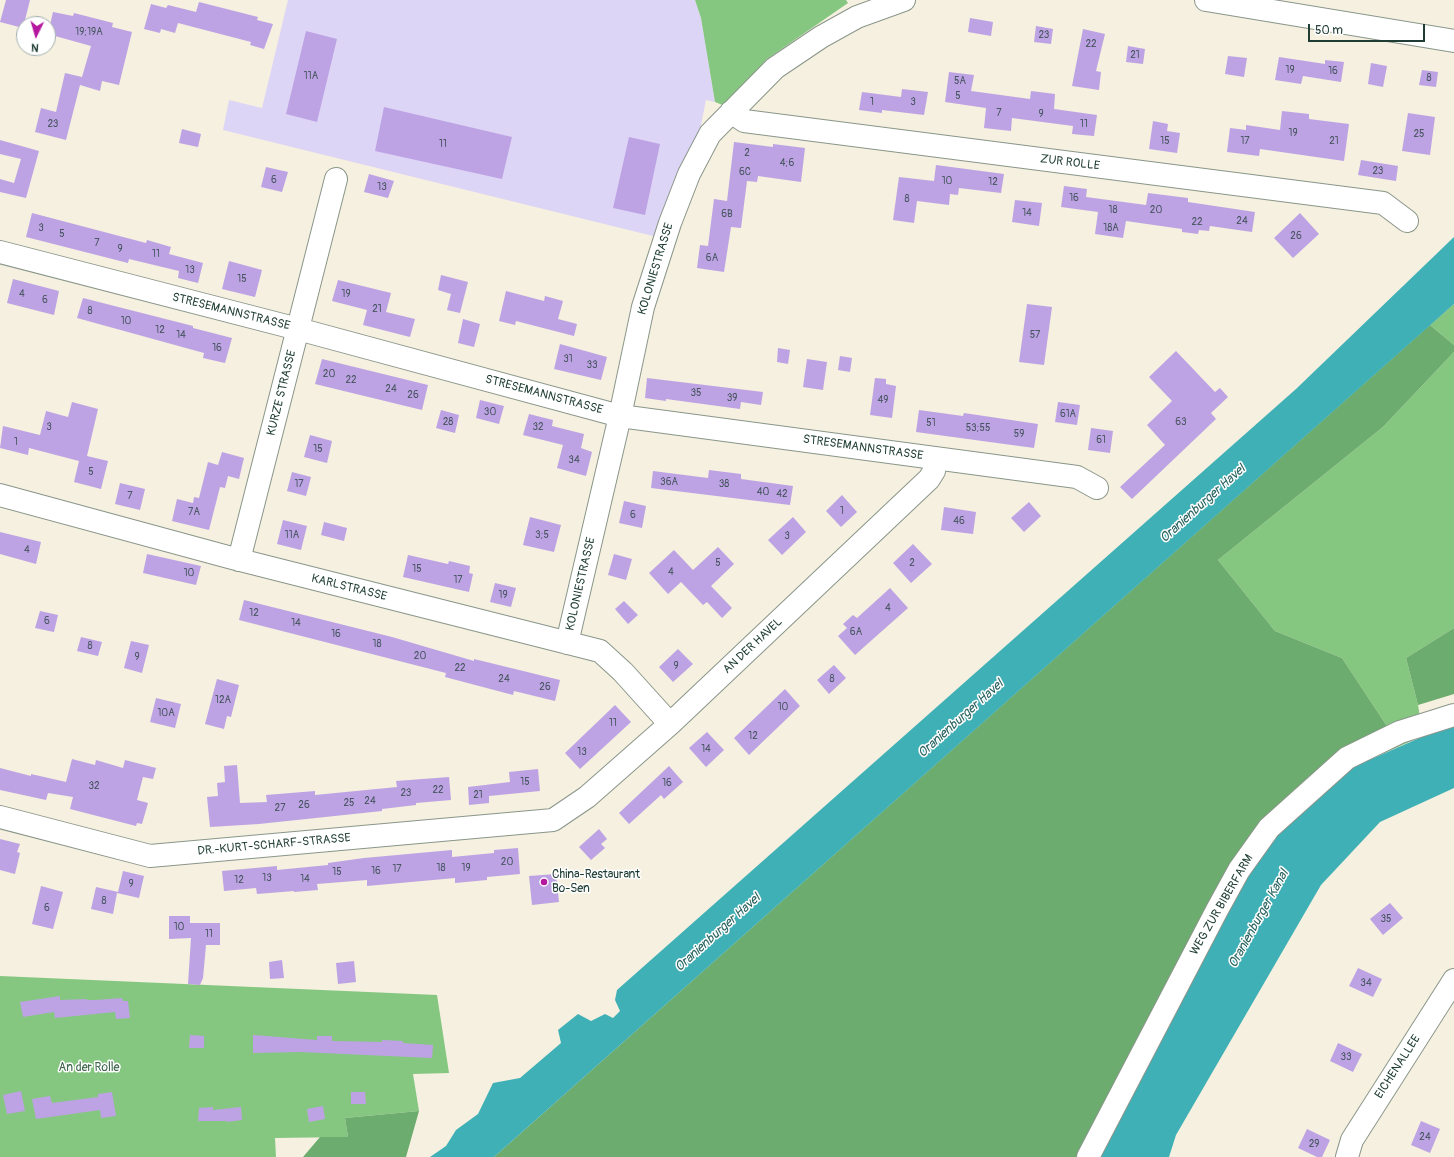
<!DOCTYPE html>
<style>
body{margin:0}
#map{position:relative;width:1454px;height:1157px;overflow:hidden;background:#f5f0df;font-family:Pangolin,sans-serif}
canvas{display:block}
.north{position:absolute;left:16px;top:16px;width:40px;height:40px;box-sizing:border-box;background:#fff;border:1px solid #a5b1ae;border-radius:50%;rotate:185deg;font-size:11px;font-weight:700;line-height:16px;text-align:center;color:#1f3d34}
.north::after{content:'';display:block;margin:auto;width:14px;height:18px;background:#b5179e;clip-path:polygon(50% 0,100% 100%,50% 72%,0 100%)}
.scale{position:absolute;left:1308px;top:24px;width:117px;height:18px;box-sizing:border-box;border:2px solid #1f3d34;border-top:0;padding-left:5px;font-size:12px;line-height:14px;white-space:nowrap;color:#1f3d34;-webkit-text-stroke:3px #fff;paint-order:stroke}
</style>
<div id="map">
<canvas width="1454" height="1157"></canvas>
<div class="north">N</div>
<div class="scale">50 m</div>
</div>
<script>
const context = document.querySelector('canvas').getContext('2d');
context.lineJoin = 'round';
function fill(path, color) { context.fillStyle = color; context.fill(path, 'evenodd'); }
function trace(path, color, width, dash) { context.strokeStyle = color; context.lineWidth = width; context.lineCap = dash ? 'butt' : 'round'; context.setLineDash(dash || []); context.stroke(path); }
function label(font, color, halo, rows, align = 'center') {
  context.font = font + ' Pangolin,sans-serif'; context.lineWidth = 3; context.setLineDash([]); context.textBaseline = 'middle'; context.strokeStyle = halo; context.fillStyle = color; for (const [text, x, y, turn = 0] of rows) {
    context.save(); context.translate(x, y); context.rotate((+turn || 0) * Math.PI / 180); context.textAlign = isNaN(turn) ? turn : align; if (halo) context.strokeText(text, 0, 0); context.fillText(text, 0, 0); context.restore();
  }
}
fill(new Path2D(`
 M288,0H695L701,18L715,102L706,100L699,135L657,237L223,130L229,100L262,108Z`), '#ddd5f6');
fill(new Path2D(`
 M695,0H846L848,3L767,59L725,106L715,102L701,18Z
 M1454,304V345L1430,325Z
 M1454,352V628L1406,658L1418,705L1423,736L1400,746L1342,658L1275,631L1218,560L1383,427Z
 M0,976L437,995L449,1073L413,1074L419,1111L345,1118L348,1137L275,1138L276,1157H0Z`), '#85c780');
fill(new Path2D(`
 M1430,325L1454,345V352L1383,427L1218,560L1275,631L1342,658L1400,746L1346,770L1098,1157H494Z
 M1454,628V694L1418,705L1406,658Z
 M419,1111L406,1157H303L320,1137H348L345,1118Z`), '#6cac6e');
fill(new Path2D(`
 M1454,237V304L494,1157H430L446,1146L456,1130L478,1114L493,1083L520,1078L561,1043L558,1030L578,1014L591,1021L605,1014L613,1018L620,1011L615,1000L617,990L1296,389Z
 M1454,723V788L1380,822L1321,885L1176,1135L1169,1157H1098L1231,897L1282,829L1346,770Z`), '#40b0b7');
fill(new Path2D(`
 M6,0H30L23,28L0,22Z
 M199,2L258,17L257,20L273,24L264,49L250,45L251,42L178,23L175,33L161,29L160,33L144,29L151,4L166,8L168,5L196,12Z
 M53,12L73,16L74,13L113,23L112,27L132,32L119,85L102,81L100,91L80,85L66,140L35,132L41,108L56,112L65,73L82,77L80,84L91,46L48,34Z
 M970,18L993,22L991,36L968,32Z
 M1036,26L1053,29L1051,44L1034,42Z
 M1083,29L1105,34L1096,71L1101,72L1099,90L1072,86Z
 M306,31L337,39L317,122L286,114Z
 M1128,46L1145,49L1143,64L1126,62Z
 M1228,56L1247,58L1244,77L1225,74Z
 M1279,57L1325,64V60L1344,62L1341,82L1303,76L1301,84L1275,80Z
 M1371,63L1387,66L1383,87L1368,84Z
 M1422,70L1438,72L1436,87L1419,85Z
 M949,72L974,75L971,91L1030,99L1031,91L1055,94L1054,109L1097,115L1094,136L1072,134L1073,126L1012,118L1011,131L984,128L986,108L945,102Z
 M902,89L928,92L924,115L882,110V113L859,110L862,92L901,97Z
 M384,107L512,137L502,179L375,151Z
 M1282,111L1309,114V119L1349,124L1344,161L1260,149L1259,156L1227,152L1230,128L1246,130V125L1280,130Z
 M1408,113L1435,117L1430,155L1402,151Z
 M1153,121L1168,124L1167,131L1180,133L1177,153L1149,149Z
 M182,129L201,134L198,147L179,143Z
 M629,137L660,144L645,215L613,208Z
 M0,140L39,151L26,198L0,192V179L14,183L21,159L0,154Z
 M734,142L773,147V144L805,148L801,182L758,176L757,182L747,181L741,228L731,227L724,272L697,268L700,245L708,246L714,199L727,201Z
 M1361,160L1398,166L1396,181L1358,175Z
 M936,165L1004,174L1001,193L959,188L958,195L950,194L949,205L917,201L914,223L893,220L899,177L934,181Z
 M266,167L288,172L282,192L261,187Z
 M369,174L394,181L388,198L364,192Z
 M1064,186L1087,189L1086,197L1146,205L1148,193L1188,198V202L1255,212L1252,232L1210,226L1209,231L1199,230L1198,234L1182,232V229L1126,221L1123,238L1095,234L1098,212L1061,207Z
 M1015,200L1042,203L1039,226L1012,222Z
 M32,213L146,243L147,240L171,247L169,254L203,263L198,283L178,278L179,271L129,259L128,263L26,237Z
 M1300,213L1319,234L1293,258L1274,238Z
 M229,261L262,270L255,297L222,289Z
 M441,275L468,282L460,313L447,310L451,294L438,290Z
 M13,279L59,291L54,315L7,303Z
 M338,280L391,293L386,312L415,319L410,337L363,325L367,310L332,301Z
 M506,291L544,301L545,296L563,301L558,319L577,324L574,336L516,321L515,325L499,321Z
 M83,298L193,326V328L232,338L225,363L203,358L204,353L77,318Z
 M1027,304L1052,307L1044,365L1019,362Z
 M463,319L480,324L474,347L458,343Z
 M560,344L607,357L601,380L554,369Z
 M778,348L790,350L788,364L777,362Z
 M1176,351L1215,392L1220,388L1228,397L1211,413L1216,419L1132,499L1120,487L1165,445L1147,425L1172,401L1149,377Z
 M840,356L852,358L850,372L838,370Z
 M322,359L428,385L422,410L315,384Z
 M807,359L827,362L823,390L803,387Z
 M647,378L763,392L761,405L741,402L740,409L666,399V401L645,398Z
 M875,378L886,379V384L896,386L892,418L870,415Z
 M480,400L504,406L499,424L476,418Z
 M72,402L98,409L87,456L108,461L101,489L74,482L79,461L29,448L28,455L0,448L3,426L40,435L46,411L68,417Z
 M1058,402L1080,405L1077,425L1055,422Z
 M441,410L459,415L455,433L436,428Z
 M919,410L963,416L964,413L1038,424L1034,448L916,432Z
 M529,414L553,420L552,426L584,434L581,448L592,452L586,476L557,468L563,445L523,435Z
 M1091,428L1113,431L1110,453L1088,450Z
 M310,435L332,441L327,463L304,457Z
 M222,452L244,458L239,479L228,476L225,488L220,487L209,530L172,521L177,499L193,503L194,497L199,498L208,462L218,465Z
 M709,470L741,474V479L793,486L790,505L651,488L653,471L708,478Z
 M292,472L311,477L306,496L287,491Z
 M120,483L145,489L140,510L115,504Z
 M842,495L857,512L841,527L826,511Z
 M624,501L646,506L642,528L619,523Z
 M1029,502L1041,516L1024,532L1011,518Z
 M944,507L976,512L973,534L941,530Z
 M530,517L561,525L554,552L523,545Z
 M793,517L806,532L782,555L768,540Z
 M283,520L307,526L301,550L277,544Z
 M324,522L347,528L344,541L321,535Z
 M0,532L41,542L36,564L0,554Z
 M913,544L932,564L911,583L893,563Z
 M718,547L734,564L711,586L732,608L722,618L707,602L703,605L681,582L668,594L649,573L674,550L693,570Z
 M147,554L201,566L196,585L143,573Z
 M614,554L632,559L626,580L608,575Z
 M408,555L448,564L449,561L470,566L469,573L473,574L469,592L403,577Z
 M495,583L516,588L511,607L490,602Z
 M890,588L908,608L855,655L838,636L847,628L843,624L853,615L857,618Z
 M244,600L392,637L474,661V659L560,680L555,701L514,691L513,695L445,677L446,673L239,620Z
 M624,601L638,615L628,624L615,609Z
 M40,611L58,615L54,632L35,628Z
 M81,637L102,642L98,656L77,651Z
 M131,641L149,645L142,673L124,668Z
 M678,649L693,664L673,682L659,667Z
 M834,665L846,678L829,694L817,680Z
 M217,679L239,685L231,717L227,716L224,729L205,724Z
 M785,689L800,706L749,755L734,738Z
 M156,698L181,704L175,728L150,722Z
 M615,705L631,722L580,769L565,753Z
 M707,732L724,750L706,767L689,748Z
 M72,759L95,765L96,760L123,768L125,760L156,768L153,779L143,777L137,800L148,803L142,824L137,823L136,826L70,809L73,797L48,793L46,800L0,790V768L31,776V774L66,782Z
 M237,765L240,803L267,802L266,795L315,791V795L397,787L396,781L449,777L451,800L416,803V805L382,809V811L259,824L210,827L207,797L218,796L217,783L225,782L224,766Z
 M669,766L683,782L664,799L661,795L629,824L619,813Z
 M538,769L540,791L489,796V803L469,805L468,787L510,782L509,772Z
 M599,829L607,839L601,844L605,848L591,860L579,847Z
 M0,839L20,844L17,852L20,853L15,874L0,870Z
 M518,848L520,874L487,877V880L455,883V878L367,886V880L317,884L318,890L294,892V891L257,894L256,888L224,891L222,871L277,866V870L328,865V863L364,858L452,850V857L494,853V850Z
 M123,871L144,876L139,898L117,893L113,914L91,909L96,887L118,892Z
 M556,874L559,902L532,905L529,876Z
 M41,886L63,892L53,929L32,924Z
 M1390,903L1403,918L1383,935L1370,919Z
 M169,916H190V923H220V945H206L203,978L200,985L188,984L191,938L169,939Z
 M282,960L284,978L270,979L269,962Z
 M354,961L356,982L338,984L336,963Z
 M1358,968L1382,979L1373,997L1349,986Z
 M60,996V1000L87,999V1000H95L122,998L123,1001H128L130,1018L116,1019L115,1012L55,1018L54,1012L23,1017L20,1002Z
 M190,1035L204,1036V1048H189Z
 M253,1035L317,1040V1036H332V1041L382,1042V1040L403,1041V1043L433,1045L432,1058L300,1052L253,1053Z
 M1338,1043L1362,1054L1353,1072L1330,1061Z
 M21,1091L25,1111L7,1114L3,1095Z
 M112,1092L116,1116L101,1118L100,1110L36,1119L32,1099L50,1096L52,1103L98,1097V1094Z
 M351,1092H365L366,1104H351Z
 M323,1106L325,1119L309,1122L307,1109Z
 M213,1107V1110L241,1107L242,1120L227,1122V1121H198L199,1108Z
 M1421,1121L1440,1129L1430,1153L1411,1145Z
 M1307,1129L1330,1140L1322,1157H1317L1298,1148Z`), '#bea3e4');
const minor = new Path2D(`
 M1206,0L1454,41
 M731,112L744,121L1383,203L1407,221
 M0,252L298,329L620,416L1077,477L1097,488
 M0,495L232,558L600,651L623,672L670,724
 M239,560L336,179
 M567,643L620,416L643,307L670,223L689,174L710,134L775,68L821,37L857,17L904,0
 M0,817L150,856L553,820L587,797L670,724L929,479L934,471L936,458
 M1088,1157L1217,910L1239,870L1269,828L1347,758L1400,732L1454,715
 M1347,1157L1352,1140L1454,980`);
trace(minor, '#8a968a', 24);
trace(minor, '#fff', 22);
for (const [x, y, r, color] of [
 [544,882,4,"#b5179e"]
]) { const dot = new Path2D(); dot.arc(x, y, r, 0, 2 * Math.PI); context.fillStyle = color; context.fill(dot); trace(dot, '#fff', 1.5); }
label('10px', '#475660', null, [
 ["19;19A",89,32],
 ["23",1044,35],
 ["22",1091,44],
 ["21",1135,55],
 ["19",1290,70],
 ["16",1333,71],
 ["11A",311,76],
 ["8",1429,78],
 ["5A",960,81],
 ["5",958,96],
 ["1",872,102],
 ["3",913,102],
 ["7",999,113],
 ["9",1041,114],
 ["23",53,124],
 ["11",1084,124],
 ["19",1293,133],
 ["25",1419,134],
 ["15",1165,141],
 ["17",1245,141],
 ["21",1334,141],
 ["11",443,144],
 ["2",747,153],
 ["4;6",787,163],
 ["23",1378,171],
 ["6C",745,172],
 ["6",274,180],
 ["10",947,181],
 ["12",993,182],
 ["13",382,187],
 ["16",1074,198],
 ["8",907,199],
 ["18",1113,210],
 ["20",1156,210],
 ["14",1027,213],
 ["6B",727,214],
 ["24",1242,221],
 ["22",1197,222],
 ["3",41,228],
 ["18A",1111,228],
 ["5",62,234],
 ["26",1296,236],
 ["7",97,243],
 ["9",120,249],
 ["11",156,254],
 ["6A",712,258],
 ["13",190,270],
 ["15",242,279],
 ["4",22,294],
 ["19",346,294],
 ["6",45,300],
 ["21",377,309],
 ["8",90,311],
 ["10",126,321],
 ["12",160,330],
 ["14",181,335],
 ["57",1035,335],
 ["16",217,348],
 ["31",568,359],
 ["33",592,365],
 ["20",329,374],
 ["22",351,380],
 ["24",391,389],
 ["35",696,393],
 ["26",413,395],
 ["39",732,398],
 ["49",883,400],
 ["30",490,412],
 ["61A",1068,414],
 ["28",448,422],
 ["63",1181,422],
 ["51",931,423],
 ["3",49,427],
 ["32",538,427],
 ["53;55",978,428],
 ["59",1019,434],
 ["61",1101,440],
 ["1",16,442],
 ["15",318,449],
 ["34",574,460],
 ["5",91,472],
 ["36A",669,482],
 ["17",299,484],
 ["38",724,484],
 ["40",763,492],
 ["42",782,494],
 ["7",130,496],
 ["1",842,511],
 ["7A",194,512],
 ["6",633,515],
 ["46",959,521],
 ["11A",292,535],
 ["3;5",542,535],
 ["3",787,536],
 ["4",27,550],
 ["5",718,563],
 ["2",912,563],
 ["15",417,569],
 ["4",671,572],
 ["10",189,573],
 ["17",458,580],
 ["19",503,595],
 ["4",888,608],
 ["12",254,613],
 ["6",47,621],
 ["14",296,623],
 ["6A",856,632],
 ["16",336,634],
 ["18",377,644],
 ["8",90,646],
 ["20",420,656],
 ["9",137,657],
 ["9",676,666],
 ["22",460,668],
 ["24",504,679],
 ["8",832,679],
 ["26",545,687],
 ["12A",223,700],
 ["10",783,707],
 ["10A",166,713],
 ["11",613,723],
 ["12",753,736],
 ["14",706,749],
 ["13",582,752],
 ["15",525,782],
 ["16",667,783],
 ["32",94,786],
 ["22",438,790],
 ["23",406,793],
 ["21",478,795],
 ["24",370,801],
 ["25",349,803],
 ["26",304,805],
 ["27",280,808],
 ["20",507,862],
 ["18",441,868],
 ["19",466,868],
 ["17",397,869],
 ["16",376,871],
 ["15",337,872],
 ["13",267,878],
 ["14",305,879],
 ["12",239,880],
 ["9",131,884],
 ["8",104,901],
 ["6",47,908],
 ["35",1386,919],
 ["10",179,927],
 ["11",209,934],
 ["34",1366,983],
 ["33",1346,1057],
 ["24",1425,1137],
 ["29",1314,1144]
]);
label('12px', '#1f3d34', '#fff', [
 ["ZUR ROLLE",1070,163,7],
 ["KOLONIESTRASSE",656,269,-73],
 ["STRESEMANNSTRASSE",231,312,14],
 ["KURZE STRASSE",282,393,-76],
 ["STRESEMANNSTRASSE",544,395,15],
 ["STRESEMANNSTRASSE",863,448,8],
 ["KOLONIESTRASSE",581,584,-77],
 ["KARLSTRASSE",349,588,14],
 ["AN DER HAVEL",753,646,-43],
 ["DR.-KURT-SCHARF-STRASSE",274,845,-5],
 ["WEG ZUR BIBERFARM",1222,905,-60],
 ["EICHENALLEE",1398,1067,-57]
]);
label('12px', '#1f3d34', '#fff', [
 ["China-Restaurant",552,875],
 ["Bo-Sen",552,889]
], 'left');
label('12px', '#3e664b', '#fff', [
 ["An der Rolle",89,1068]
]);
label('italic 13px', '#2b6562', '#fff', [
 ["Oranienburger Havel",1203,504,-42],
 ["Oranienburger Havel",961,719,-42],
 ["Oranienburger Kanal",1259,919,-61],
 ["Oranienburger Havel",718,933,-42]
]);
</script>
